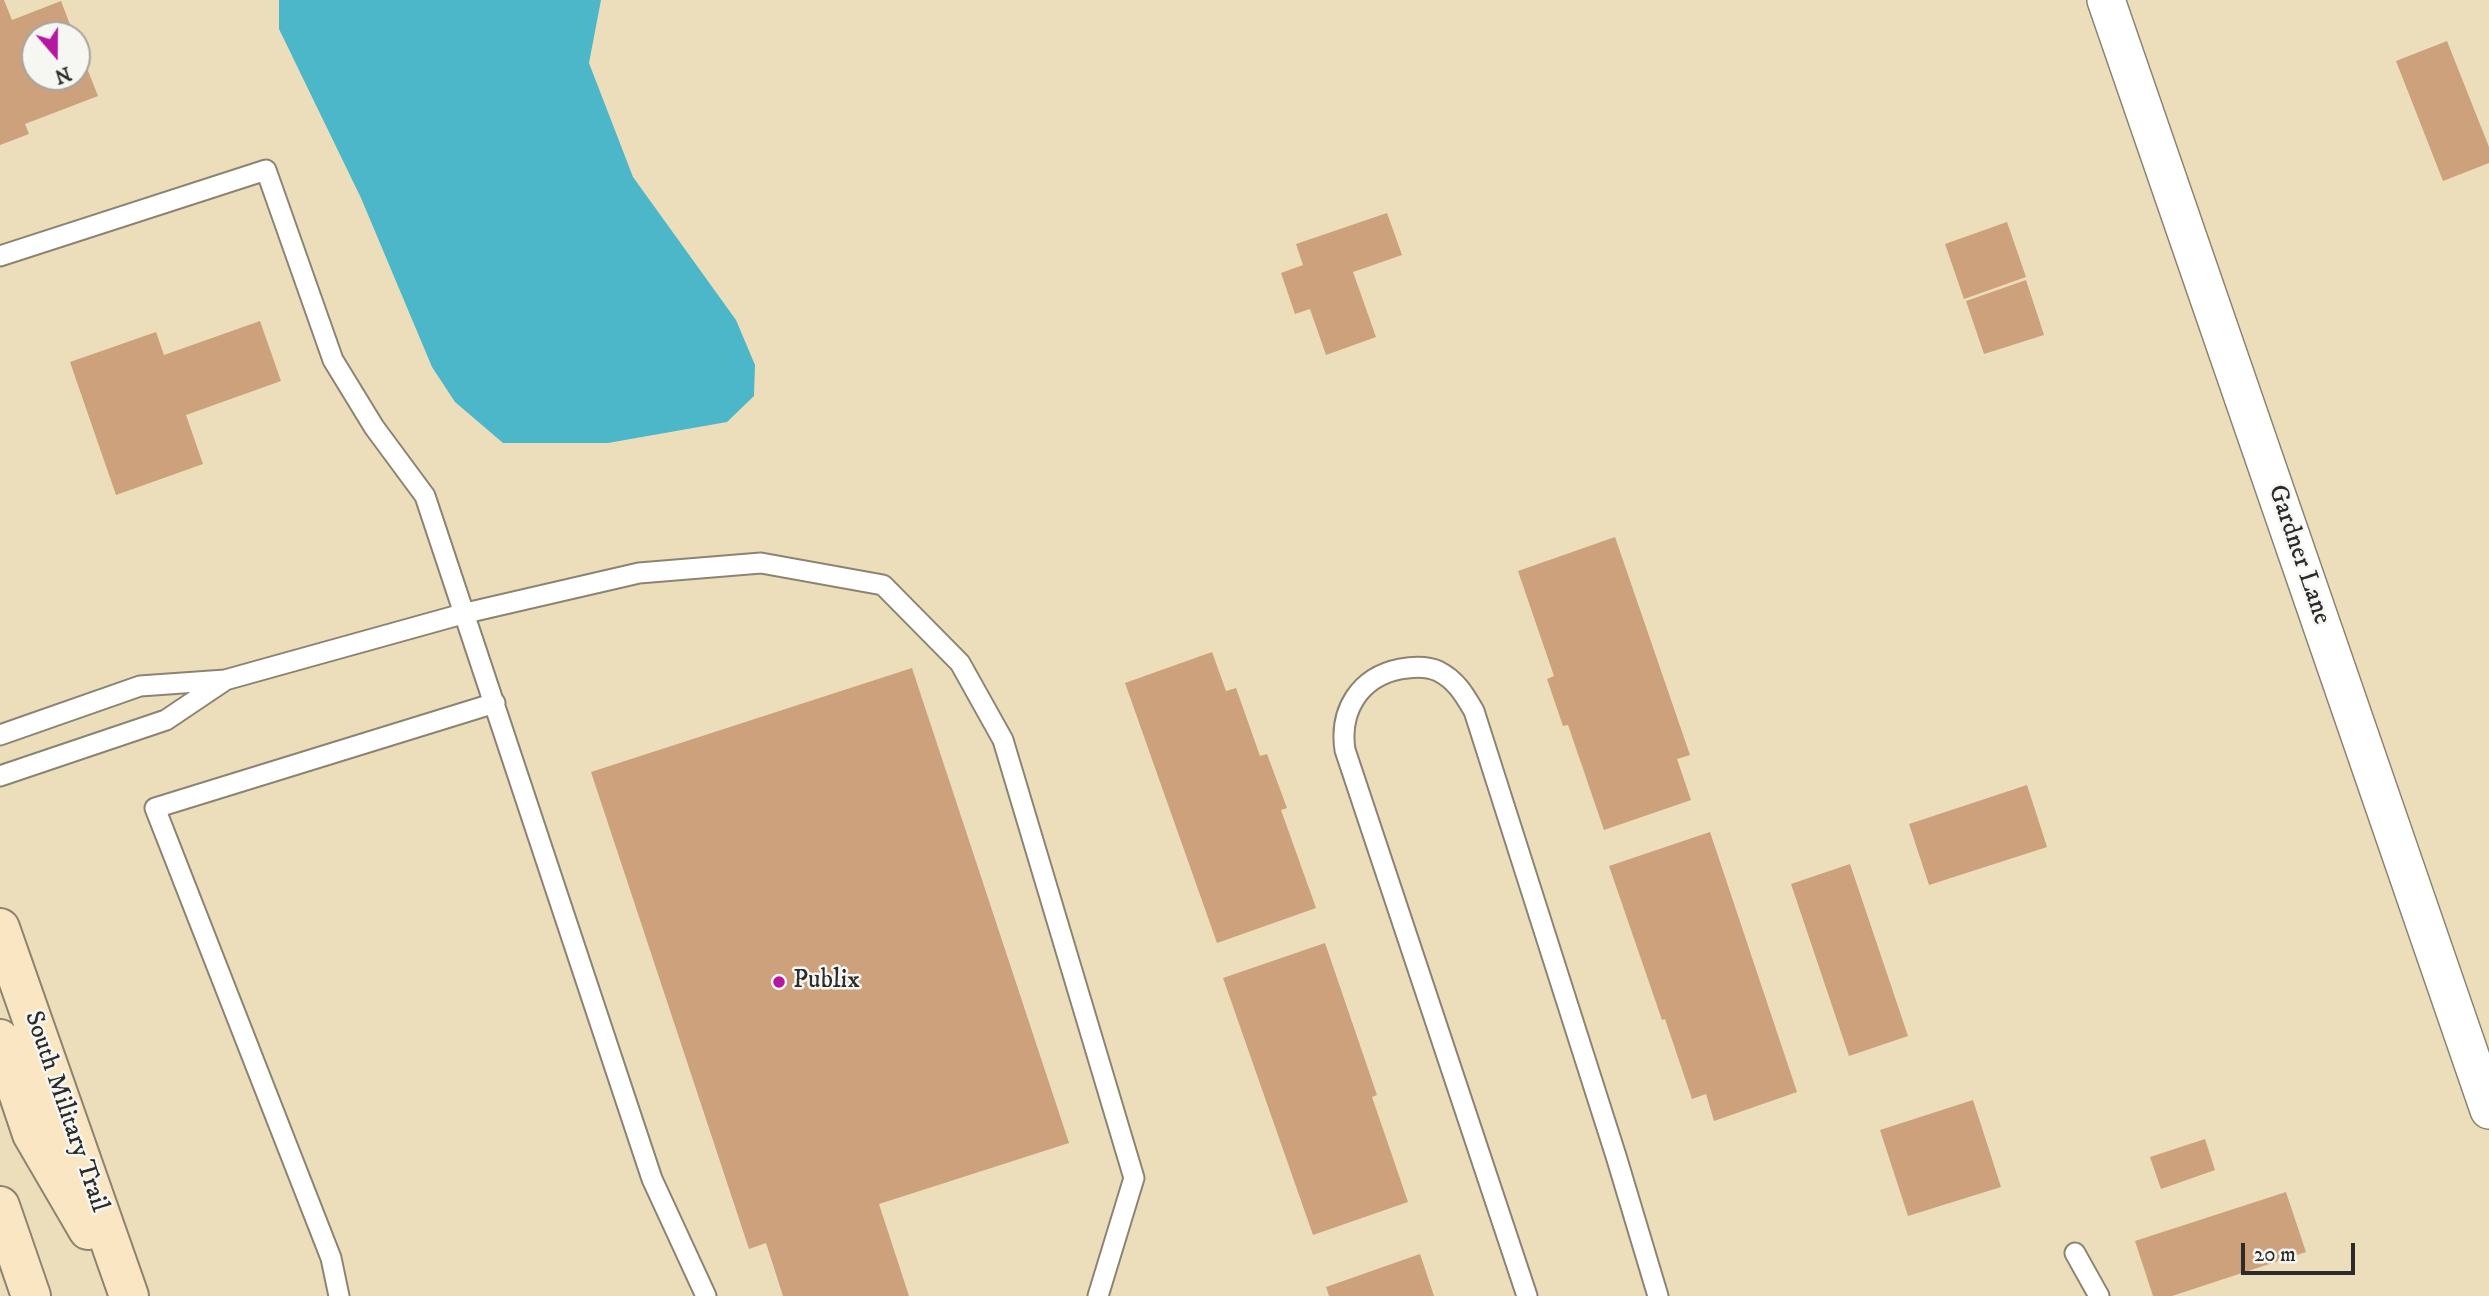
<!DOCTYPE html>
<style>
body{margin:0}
#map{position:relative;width:2489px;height:1296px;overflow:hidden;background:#ecdeba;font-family:"IM FELL DW Pica",serif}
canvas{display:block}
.north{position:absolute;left:21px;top:21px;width:70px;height:70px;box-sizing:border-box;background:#f6f6f2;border:2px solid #a5a5a2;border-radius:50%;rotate:160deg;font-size:19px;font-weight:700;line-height:28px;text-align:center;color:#2b2b2b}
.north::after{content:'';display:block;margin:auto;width:24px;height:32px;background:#b5179e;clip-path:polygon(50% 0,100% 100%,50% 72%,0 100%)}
.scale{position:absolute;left:2241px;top:1243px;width:114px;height:32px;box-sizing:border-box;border:4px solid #2b2b2b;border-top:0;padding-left:9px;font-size:21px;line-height:24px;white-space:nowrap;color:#2b2b2b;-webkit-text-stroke:5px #f6f6f2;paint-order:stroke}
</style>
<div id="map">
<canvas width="2489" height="1296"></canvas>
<div class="north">N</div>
<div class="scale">20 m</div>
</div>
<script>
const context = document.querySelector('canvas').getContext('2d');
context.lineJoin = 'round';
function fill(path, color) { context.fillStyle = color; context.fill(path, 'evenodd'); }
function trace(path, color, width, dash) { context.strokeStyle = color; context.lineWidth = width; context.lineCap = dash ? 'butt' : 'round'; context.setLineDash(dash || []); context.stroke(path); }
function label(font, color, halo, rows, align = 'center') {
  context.font = font + ' "IM FELL DW Pica",serif'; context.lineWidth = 5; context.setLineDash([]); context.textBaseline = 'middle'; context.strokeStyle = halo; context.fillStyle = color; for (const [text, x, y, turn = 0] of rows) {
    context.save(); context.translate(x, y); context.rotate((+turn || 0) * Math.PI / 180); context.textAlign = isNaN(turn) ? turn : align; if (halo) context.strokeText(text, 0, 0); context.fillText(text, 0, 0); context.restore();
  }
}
fill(new Path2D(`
 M279,0H601L589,63L633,177L736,320L755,365L754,396L727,422L608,443H503L455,402L432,367L361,198L279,29Z`), '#4cb7c9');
fill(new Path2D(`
 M0,0H4L12,20L61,1L74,35H35V77H77V43L98,96L25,124L29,134L0,145Z
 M2447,41L2489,147V163L2443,181L2396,61Z
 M1387,213L1402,255L1353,272L1376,337L1326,355L1310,309L1295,314L1281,273L1303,265L1296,244Z
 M2007,222L2026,277L1964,299L1945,244Z
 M2026,280L2044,335L1984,354L1966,301Z
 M260,321L281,381L186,415L203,464L116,495L70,362L156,332L164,355Z
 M1615,537L1690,755L1677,759L1691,800L1604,830L1568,725L1563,726L1547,679L1554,676L1518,571Z
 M1212,652L1226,691L1236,688L1260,756L1267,754L1287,808L1281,810L1316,908L1217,943L1125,683Z
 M912,668L1069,1143L879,1204L909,1296H783L766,1243L749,1249L591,772Z
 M2027,785L2047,847L1929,885L1909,824Z
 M1710,832L1797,1092L1714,1121L1706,1094L1692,1099L1665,1019L1662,1020L1609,866Z
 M1850,864L1908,1036L1849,1056L1791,884Z
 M1325,943L1377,1095L1372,1097L1408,1202L1313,1235L1223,978Z
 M1973,1100L2001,1187L1908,1216L1880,1130Z
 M2205,1139L2215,1170L2161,1189L2150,1157Z
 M2286,1192L2306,1252L2172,1296H2153L2135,1241Z
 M1420,1254L1434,1296H1329L1326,1287Z`), '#cca17c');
const lane = new Path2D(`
 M0,256L266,170L333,360L374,427L425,496L652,1179L706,1296
 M0,735L140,686L225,680L466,613L639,573L761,563L883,585L960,663L1003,740L1134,1178L1098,1296
 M0,776L166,720L224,681
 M2075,1253L2099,1296
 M339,1296L331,1258L155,808L495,703
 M1527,1296L1345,750C1339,710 1360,677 1400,669C1411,667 1427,666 1438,671C1456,680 1464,694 1474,711L1616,1156L1658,1296`);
const street = new Path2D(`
 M2106,0L2489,1110`);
const secondary = new Path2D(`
 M0,928L129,1296
 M0,1039L32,1134L88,1230
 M0,1206L31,1296`);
trace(lane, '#8c8472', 23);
trace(street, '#8c8472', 40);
trace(secondary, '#8c8472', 42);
trace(lane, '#fff', 19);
trace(street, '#fff', 37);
trace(secondary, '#fbe6c4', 38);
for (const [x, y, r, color] of [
 [779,982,7,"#b5179e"]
]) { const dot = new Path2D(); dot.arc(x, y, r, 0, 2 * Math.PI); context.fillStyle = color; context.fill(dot); trace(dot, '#f6f6f2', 2.5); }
label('26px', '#2b2b2b', '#f6f6f2', [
 ["Gardner Lane",2298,555,71],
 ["South Military Trail",65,1112,71]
]);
label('26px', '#2b2b2b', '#f6f6f2', [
 ["Publix",793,982]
], 'left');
</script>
